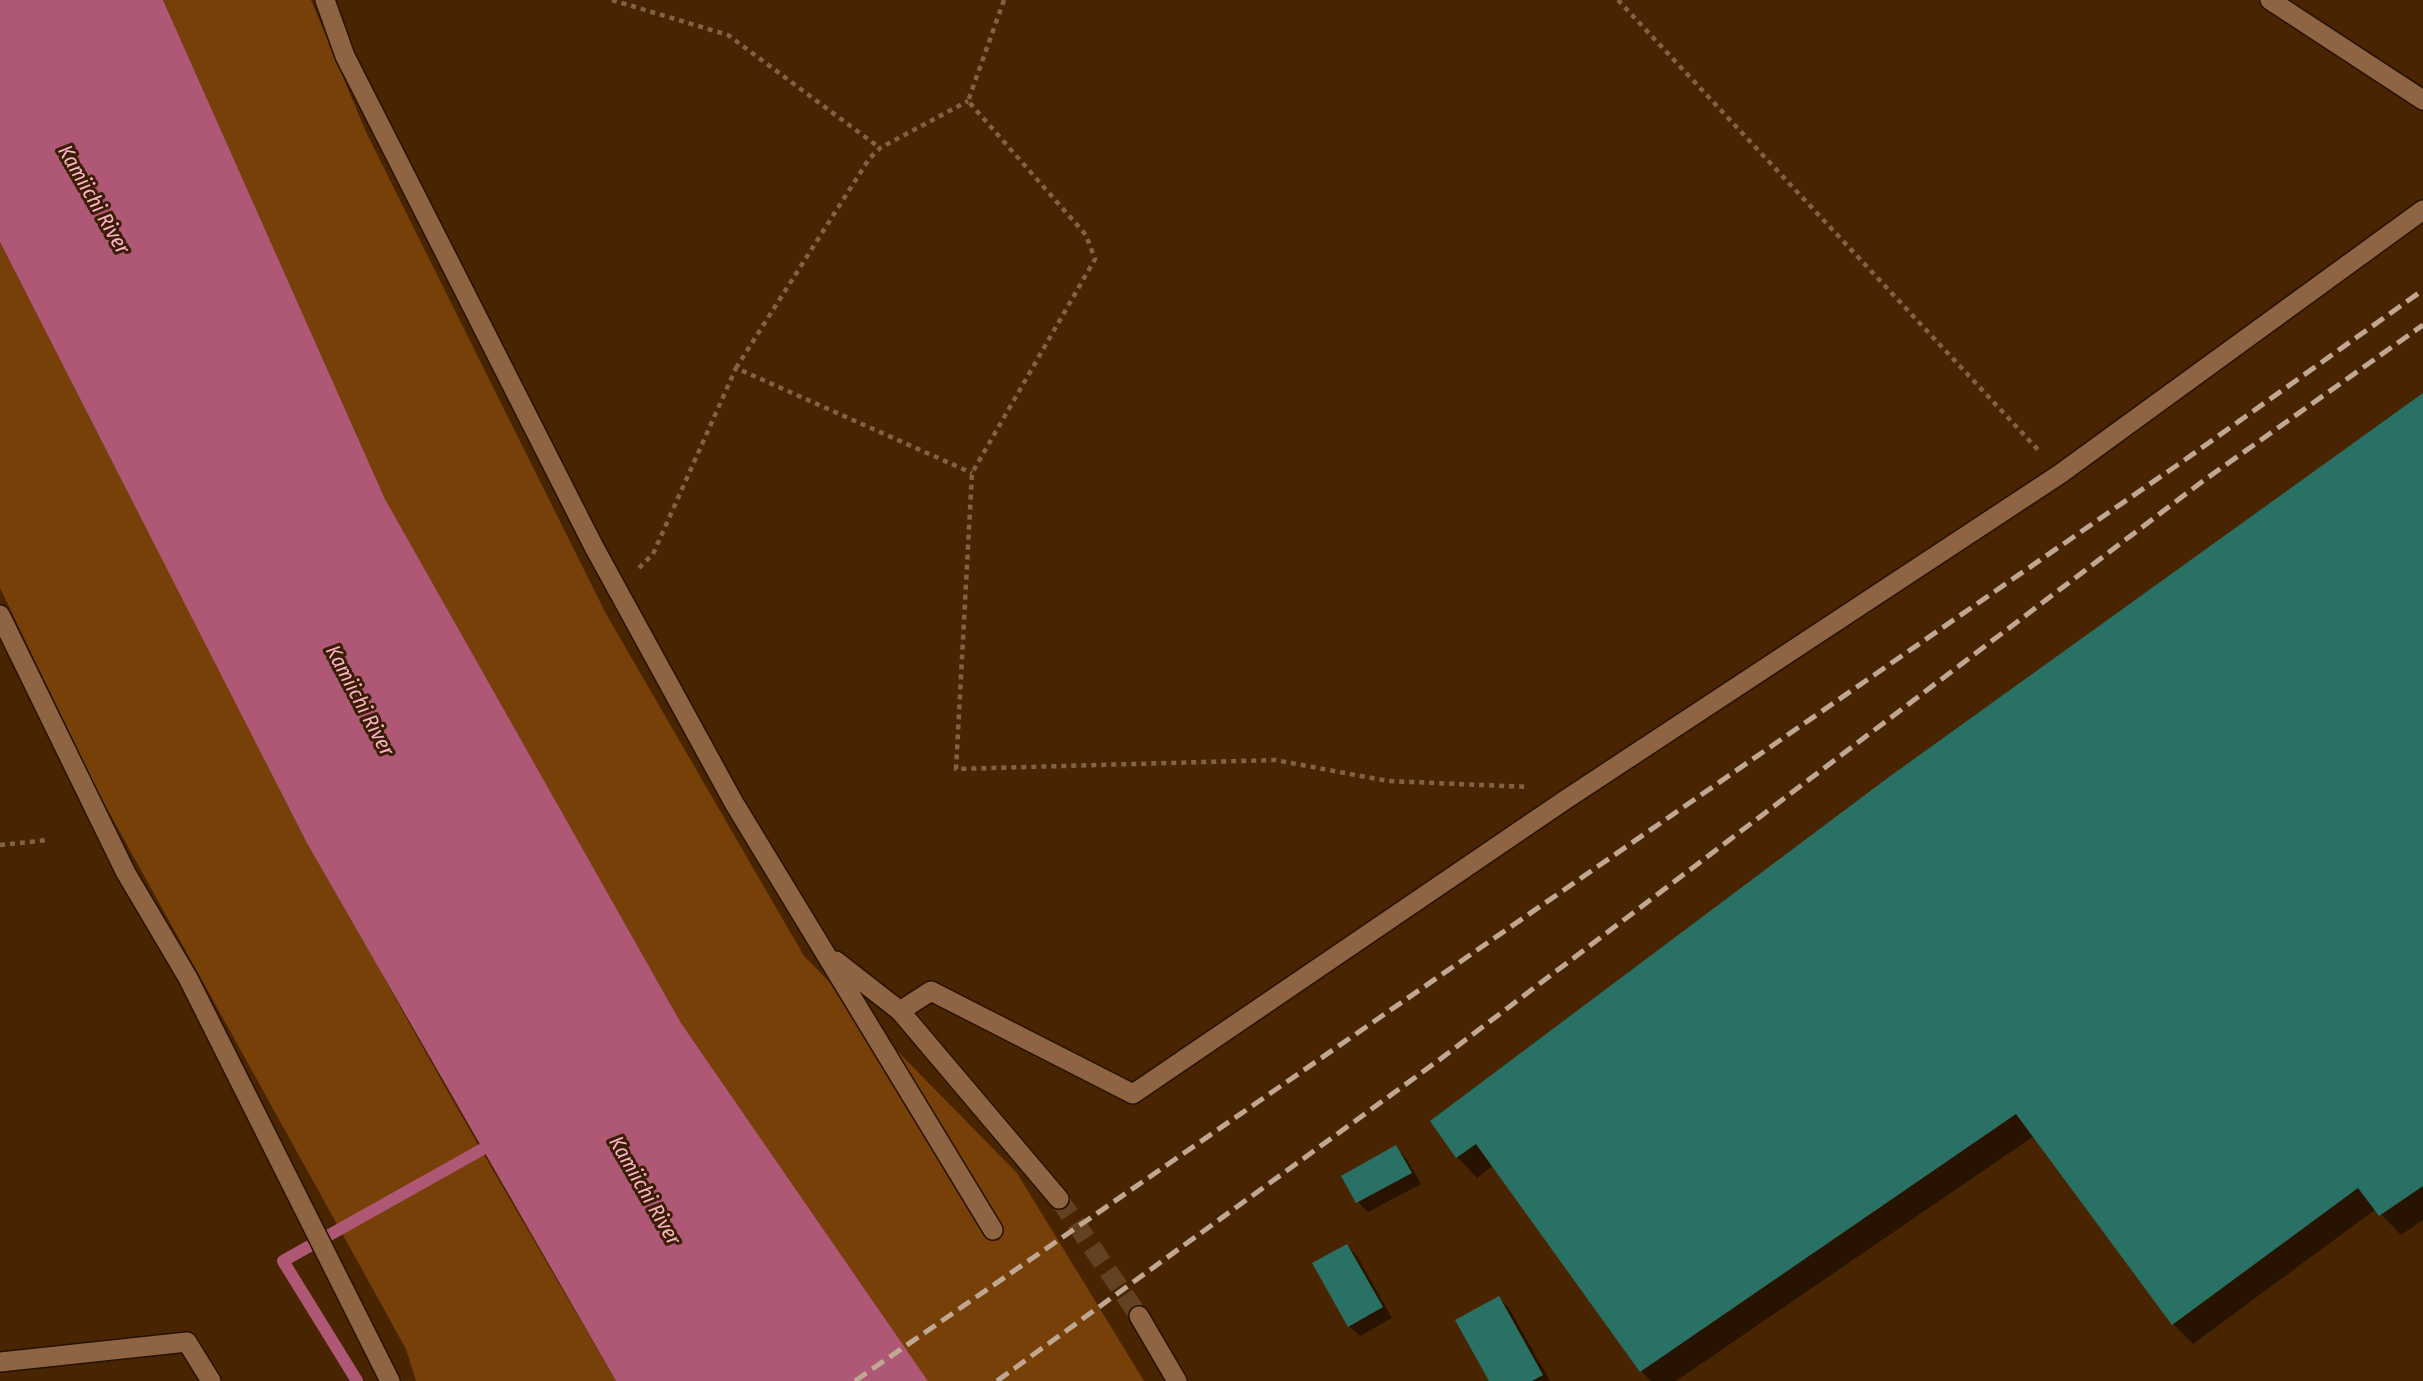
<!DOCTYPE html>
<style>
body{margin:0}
canvas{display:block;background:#492400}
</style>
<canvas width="2423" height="1381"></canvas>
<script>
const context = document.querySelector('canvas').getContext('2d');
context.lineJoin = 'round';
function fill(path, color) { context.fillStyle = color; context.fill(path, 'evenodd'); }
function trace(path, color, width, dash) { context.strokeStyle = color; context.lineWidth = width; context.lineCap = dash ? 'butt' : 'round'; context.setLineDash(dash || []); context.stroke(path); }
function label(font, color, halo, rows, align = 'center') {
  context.font = font + ' "Fira Sans Condensed",sans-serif'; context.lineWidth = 6; context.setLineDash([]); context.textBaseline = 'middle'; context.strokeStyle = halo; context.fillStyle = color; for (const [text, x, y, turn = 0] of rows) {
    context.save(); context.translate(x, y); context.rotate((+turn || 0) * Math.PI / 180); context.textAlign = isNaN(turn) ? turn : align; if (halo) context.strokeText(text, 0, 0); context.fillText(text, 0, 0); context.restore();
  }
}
fill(new Path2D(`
 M163,0H311L366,132L605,612L804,956L1017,1173L1144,1381H928L681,1023L385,499Z
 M0,242C128,493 258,744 392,992C464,1123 541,1252 616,1381H416L406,1349L100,796L0,588Z`), '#764008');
fill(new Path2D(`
 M0,0H163L385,499L681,1023L928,1381H616L307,843L0,242Z`), '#ae5876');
fill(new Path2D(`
 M2423,395V1220L2401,1235L2376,1209L2193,1344L2173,1324L2034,1136L1676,1381H1651L1641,1371L1494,1165L1477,1178L1457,1157Z
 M1396,1148L1406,1158L1421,1184L1368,1212L1358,1202Z
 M1347,1246L1357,1256L1392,1318L1360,1336L1349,1326Z
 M1499,1298L1509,1308L1550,1381H1491Z`), '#0007');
trace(new Path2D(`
 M357,1381L283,1261L481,1150`), '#ae5876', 12);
fill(new Path2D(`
 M2423,393V1186L2379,1216L2358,1188L2172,1325L2016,1114L1640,1372L1476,1144L1456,1158L1430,1121L1889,777Z
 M1396,1145L1412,1173L1356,1203L1341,1176Z
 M1347,1244L1383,1307L1348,1327L1312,1263Z
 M1499,1296L1543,1375L1532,1381H1489L1455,1320Z`), '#297165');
trace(new Path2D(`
 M1059,1199L1139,1316`), '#644121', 19, [19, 10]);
const minor = new Path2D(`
 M325,0L345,56L594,547L734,803L993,1230
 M0,615L126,873L188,978L390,1381
 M836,961L900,1011L1059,1199
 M900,1011L931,991L1133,1094L1565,800L2060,474L2423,210
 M1139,1316L1177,1381
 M0,1362L187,1342L211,1381`);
const tertiary = new Path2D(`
 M2270,0L2423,100`);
trace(minor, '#261102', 22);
trace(tertiary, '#261102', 22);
trace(new Path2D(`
 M612,0L728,35L880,148
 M1004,0L968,101L1086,235L1095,259L972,473L956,769L1275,760L1388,781L1529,787
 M1618,0L2041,453
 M736,368L869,159L880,148L968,101
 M639,568L653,554L736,368L972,473
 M0,845L48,840`), '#826245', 4.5, [5, 5]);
trace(minor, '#8f6442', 19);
trace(tertiary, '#8f6442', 19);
trace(new Path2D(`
 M855,1381L2186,459L2423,290
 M997,1381L1435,1063L2203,481L2423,325`), '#c0a791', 5, [14, 7]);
label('italic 21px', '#fbb3c9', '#3a1d02', [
 ["Kamiichi River",93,200,60],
 ["Kamiichi River",359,701,62],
 ["Kamiichi River",644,1191,60]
]);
</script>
